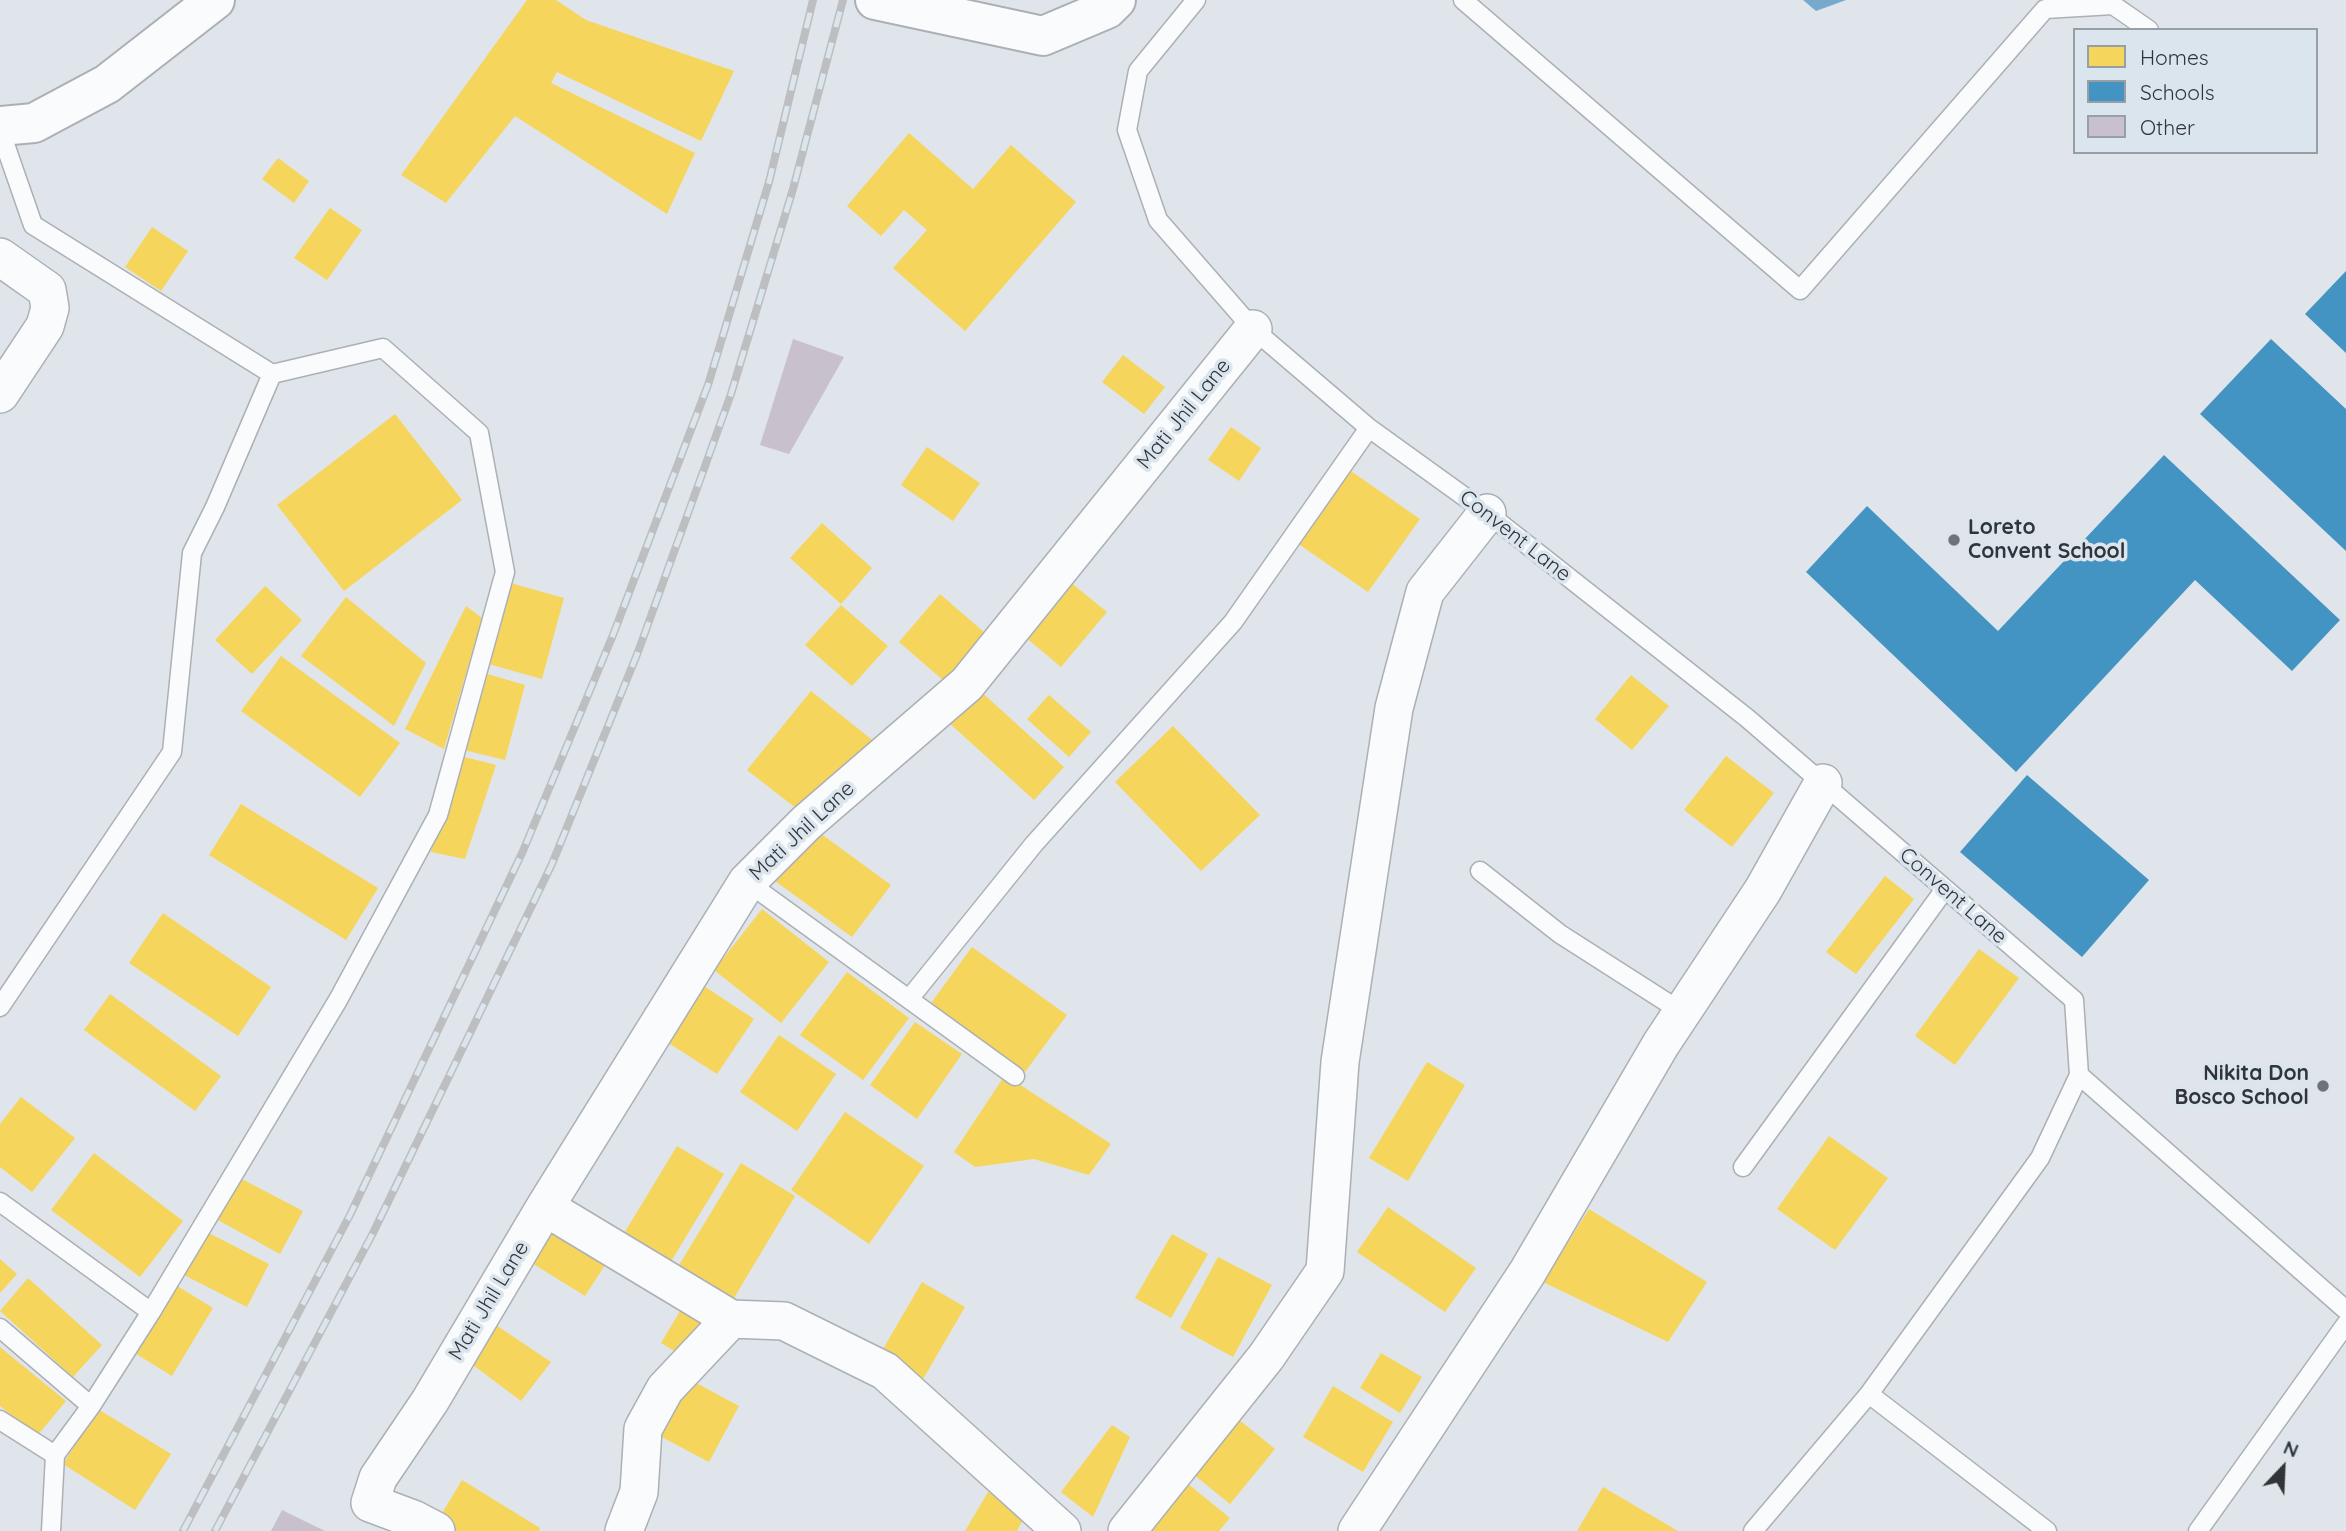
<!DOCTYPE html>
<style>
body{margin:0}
#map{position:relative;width:2346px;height:1531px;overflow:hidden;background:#dfe5ea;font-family:Quicksand,sans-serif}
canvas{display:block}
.legend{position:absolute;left:2073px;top:28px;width:245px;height:126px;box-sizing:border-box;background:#dbe5ee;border:2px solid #979fa6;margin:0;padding:9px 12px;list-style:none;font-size:21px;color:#313539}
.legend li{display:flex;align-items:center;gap:14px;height:35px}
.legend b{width:35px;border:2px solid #979fa6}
.north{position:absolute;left:2248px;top:1433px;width:70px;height:70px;-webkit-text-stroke:5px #dbe5ee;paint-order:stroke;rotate:23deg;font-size:19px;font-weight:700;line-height:28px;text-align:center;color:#313539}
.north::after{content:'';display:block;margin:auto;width:24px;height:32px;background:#313539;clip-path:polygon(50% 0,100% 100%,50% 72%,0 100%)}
</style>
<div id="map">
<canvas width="2346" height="1531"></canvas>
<ul class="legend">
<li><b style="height:19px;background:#f6d55c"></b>Homes</li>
<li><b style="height:19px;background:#4393c3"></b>Schools</li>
<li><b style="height:19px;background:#c8c0cc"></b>Other</li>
</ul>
<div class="north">N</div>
</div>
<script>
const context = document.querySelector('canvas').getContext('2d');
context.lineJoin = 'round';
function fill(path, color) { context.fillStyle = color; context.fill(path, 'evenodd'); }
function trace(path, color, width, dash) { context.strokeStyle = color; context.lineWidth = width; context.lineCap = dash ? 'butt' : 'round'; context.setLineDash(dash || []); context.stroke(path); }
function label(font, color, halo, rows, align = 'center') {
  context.font = font + ' Quicksand,sans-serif'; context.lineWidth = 7; context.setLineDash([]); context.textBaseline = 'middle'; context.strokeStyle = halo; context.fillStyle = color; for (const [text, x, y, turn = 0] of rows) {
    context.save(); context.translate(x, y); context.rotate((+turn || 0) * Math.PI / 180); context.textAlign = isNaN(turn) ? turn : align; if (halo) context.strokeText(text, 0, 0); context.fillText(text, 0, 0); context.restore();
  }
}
fill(new Path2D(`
 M1803,0H1846L1816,11Z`), '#77a9cd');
fill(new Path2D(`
 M527,0H556L586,20L734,71L701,141L557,72L551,83L695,153L667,214L515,116L446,203L401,175Z
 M909,133L973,189L1011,145L1076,202L965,331L893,268L927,230L904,210L881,236L847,206Z
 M278,158L309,181L294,203L262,179Z
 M330,208L362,230L327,280L294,258Z
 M152,227L188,251L161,291L125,267Z
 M1123,355L1165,387L1144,414L1102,382Z
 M395,414L462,500L344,591L277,505Z
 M1231,427L1261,448L1239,481L1208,460Z
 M927,447L980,483L953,521L901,485Z
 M1348,469L1420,519L1368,592L1297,543Z
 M822,523L872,568L841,604L790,558Z
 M1064,577L1107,612L1061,667L1018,631Z
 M507,582L564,598L542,679L485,663Z
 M265,586L302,620L252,674L215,640Z
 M940,594L985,633L944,681L899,642Z
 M346,597L426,663L394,726L301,656Z
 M841,605L888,646L852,686L805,645Z
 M466,606L482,618L444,749L405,729Z
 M281,656L400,743L360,797L241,711Z
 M484,673L525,685L505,760L464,750Z
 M1631,675L1669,706L1632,750L1595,719Z
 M977,688L1064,767L1034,800L947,721Z
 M811,691L876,743L806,816L747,770Z
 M1049,695L1091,732L1069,757L1027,719Z
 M1173,726L1260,815L1201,871L1115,782Z
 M461,756L496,765L465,859L431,852Z
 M1726,756L1774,793L1732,847L1684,810Z
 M241,804L378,888L346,940L209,855Z
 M813,828L891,885L852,937L775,881Z
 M1885,876L1914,899L1856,974L1826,952Z
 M762,909L829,962L781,1023L714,970Z
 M163,913L271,987L238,1036L129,963Z
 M972,947L1067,1015L1025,1072L931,1003Z
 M1979,949L2019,978L1955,1065L1915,1036Z
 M847,972L909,1018L863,1080L800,1035Z
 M704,986L754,1019L717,1074L667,1042Z
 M110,994L221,1076L195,1111L84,1030Z
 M915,1022L962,1054L917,1119L870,1085Z
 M779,1035L836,1074L797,1131L740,1092Z
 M1427,1062L1465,1085L1408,1181L1369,1158Z
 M1005,1075L1111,1144L1089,1175L1034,1159L975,1167L954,1152Z
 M21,1097L75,1138L32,1192L0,1167V1124Z
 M845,1112L924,1166L869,1244L791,1190Z
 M1829,1136L1888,1178L1835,1250L1777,1209Z
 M677,1146L724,1174L664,1273L617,1245Z
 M94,1153L183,1221L140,1277L51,1210Z
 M741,1163L795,1196L728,1308L673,1275Z
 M238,1177L303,1211L280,1254L216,1219Z
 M1388,1207L1476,1268L1445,1312L1357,1252Z
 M1589,1209L1707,1282L1668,1342L1543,1282Z
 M549,1226L607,1262L585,1296L527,1260Z
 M205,1231L269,1264L247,1307L182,1274Z
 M1172,1234L1208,1254L1171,1318L1135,1298Z
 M1218,1257L1272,1285L1233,1357L1180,1328Z
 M0,1259L17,1274L0,1293Z
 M28,1278L102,1345L73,1377L0,1311Z
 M922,1282L965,1307L919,1386L876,1361Z
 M174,1284L213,1308L172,1376L133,1352Z
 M686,1301L710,1314L684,1357L661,1343Z
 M484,1317L551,1362L521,1401L461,1356Z
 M0,1347L66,1401L37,1436L0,1406Z
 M1381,1353L1422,1377L1400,1413L1360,1388Z
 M683,1376L739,1406L709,1462L654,1433Z
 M1333,1386L1393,1422L1363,1472L1303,1437Z
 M98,1409L171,1454L135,1510L63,1464Z
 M1232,1414L1275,1449L1230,1504L1188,1470Z
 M1112,1425L1130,1437L1093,1517L1061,1492Z
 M462,1480L540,1528L539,1531H456L438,1520Z
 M1187,1483L1230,1518L1219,1531H1148Z
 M1603,1487L1678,1531H1577Z
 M988,1492L1026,1514L1017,1531H965Z`), '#f6d55c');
fill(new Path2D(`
 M2346,271V353L2305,314Z
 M2271,339L2346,409V551L2200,414Z
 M2164,455L2340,620L2292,671L2195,580L2016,772L1806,572L1867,506L1998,631Z
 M2027,775L2149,880L2082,957L1960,852Z`), '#4393c3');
fill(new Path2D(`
 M793,339L844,357L789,454L760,445Z
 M282,1510L325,1531H271Z`), '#c8c0cc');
const service = new Path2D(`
 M1196,0L1138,71L1127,130L1158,220L1253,329L1369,428L1487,513L1747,718L2074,1000L2079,1075L2040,1158L1869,1394L2047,1531
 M1463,0L1800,290L2045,9L2113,5L2149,30
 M0,130L33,225L272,374L383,348L479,433L505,572L438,815L338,1000L151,1312L91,1406L55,1455L51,1531
 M1480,871L1560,934L1682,1012
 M747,882L1015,1076
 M909,999L1034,844L1233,622L1369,428
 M0,1007L172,752L192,553L215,507L272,374
 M2079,1075L2346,1310
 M1743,1167L1945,889
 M0,1202L151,1312
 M0,1328L91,1406
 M0,1420L55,1455
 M1753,1531L1869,1394
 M2198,1531L2346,1324`);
const minor = new Path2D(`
 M0,257L47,290L50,308L45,326L0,394
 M545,1207L731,1319L784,1321L885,1371L1062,1531
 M436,1531L413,1519L370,1503L378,1478L430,1401L545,1207L747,882L806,823L967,684L1253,329
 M624,1531L639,1492L643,1429L665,1389L731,1319
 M1127,1531L1266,1357L1325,1271L1340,1062L1394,708L1425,592L1487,513
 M1357,1531L1527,1273L1661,1044L1763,890L1823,783`);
const tertiary = new Path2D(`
 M875,0L1043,36L1107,9L1116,0
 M0,126L34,123L107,84L215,0`);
trace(service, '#acb0b4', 21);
trace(minor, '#acb0b4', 40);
trace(tertiary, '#acb0b4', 42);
trace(service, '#fafbfc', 18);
trace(minor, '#fafbfc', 37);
trace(tertiary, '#fafbfc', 38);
const rail = new Path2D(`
 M183,1531L350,1215L523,851L613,635L708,385L769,182L813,0
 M215,1531L373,1233L552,864L638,652L731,394L793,189L843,0`);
trace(rail, '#bcbec0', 8);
trace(rail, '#dbe5ee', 5, [16]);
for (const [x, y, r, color] of [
 [1954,540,7,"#6e7377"],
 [2323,1086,7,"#6e7377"]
]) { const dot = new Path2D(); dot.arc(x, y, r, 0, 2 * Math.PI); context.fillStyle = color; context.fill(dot); trace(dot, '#dbe5ee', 2.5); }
label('21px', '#313539', '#dbe5ee', [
 ["Mati Jhil Lane",1184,414,-51],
 ["Convent Lane",1515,536,38],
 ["Mati Jhil Lane",802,831,-43],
 ["Convent Lane",1953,896,41],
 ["Mati Jhil Lane",489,1301,-59]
]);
label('bold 21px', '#313539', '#dbe5ee', [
 ["Loreto",1968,528],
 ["Convent School",1968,552],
 ["Nikita Don",2309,1074,"right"],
 ["Bosco School",2309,1098,"right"]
], 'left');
</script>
